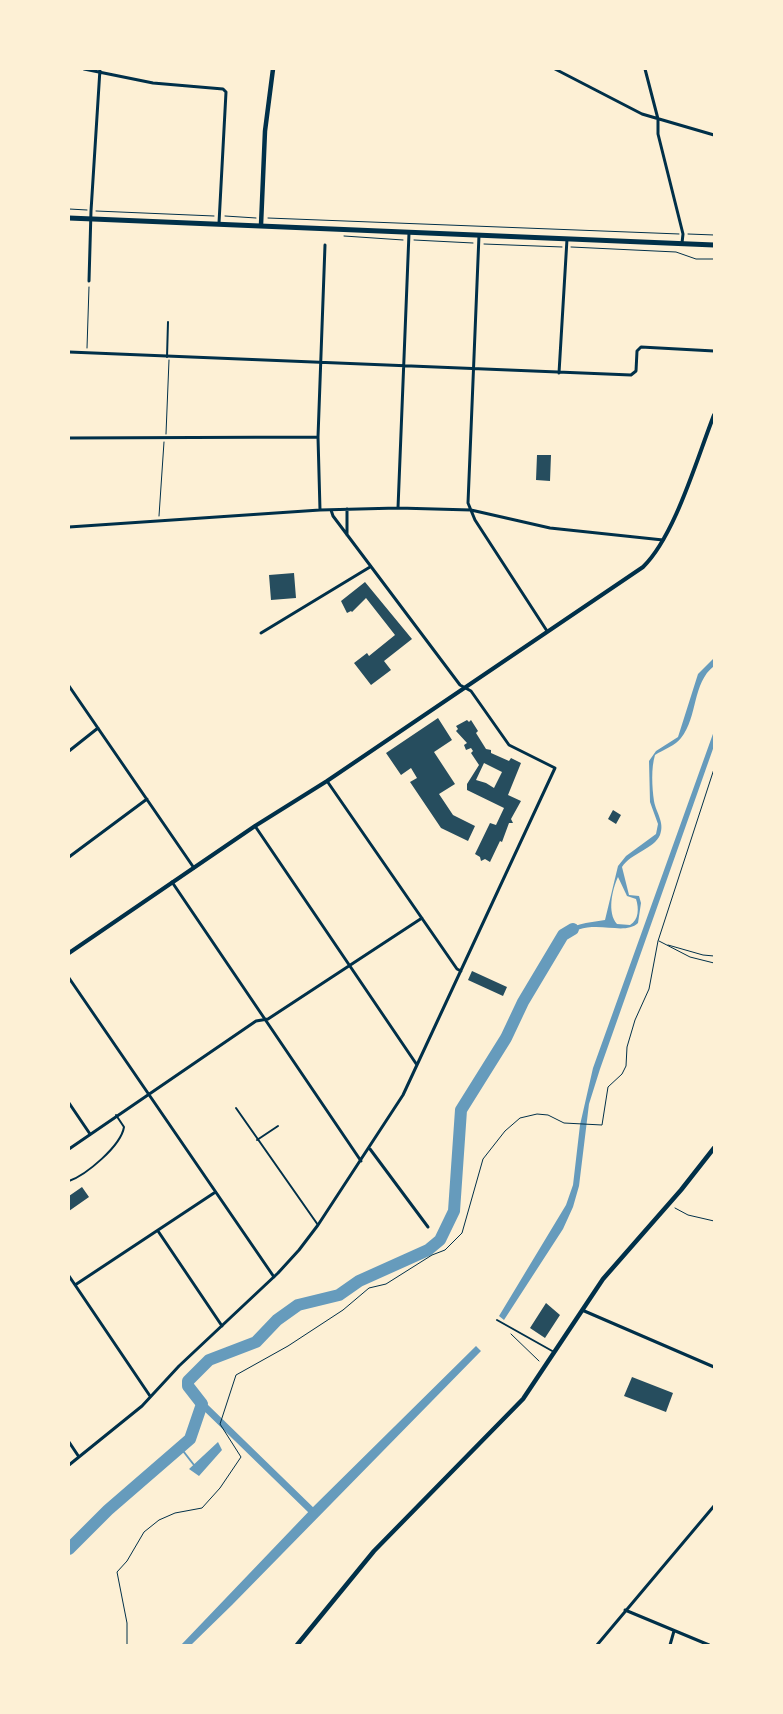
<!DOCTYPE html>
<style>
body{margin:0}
#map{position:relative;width:783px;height:1714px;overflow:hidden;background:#fdf0d5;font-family:Jost,sans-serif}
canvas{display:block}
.frame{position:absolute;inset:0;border:70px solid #fdf0d5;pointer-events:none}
</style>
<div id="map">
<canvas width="783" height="1714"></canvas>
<div class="frame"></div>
</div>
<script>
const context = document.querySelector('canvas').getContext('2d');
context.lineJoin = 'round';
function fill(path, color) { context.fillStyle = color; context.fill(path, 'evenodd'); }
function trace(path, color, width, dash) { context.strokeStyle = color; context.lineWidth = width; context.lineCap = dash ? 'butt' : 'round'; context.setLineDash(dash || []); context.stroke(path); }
fill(new Path2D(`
 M714,658V666C692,683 698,717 681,738C676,745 663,750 655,755C651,768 652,787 654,801C656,813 665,822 660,835C654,849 631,853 622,867L629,895L639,896L641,903L638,923C622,938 588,914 562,940L559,938C570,923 588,923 605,920L618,866L626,856L656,834L658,824L650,802L649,761L656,751L678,737L698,674ZM618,877L627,896L636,899C639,908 639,920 630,925L617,924C607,913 612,890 618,877Z
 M714,731V746L600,1069L589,1104L579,1186L573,1207L563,1229L504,1320L499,1316L566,1205L573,1185L580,1125L593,1068Z
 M476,1346L481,1351L232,1605L191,1645H181L313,1507Z
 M218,1442L222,1450L199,1476L189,1469Z`), '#669bbc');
trace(new Path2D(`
 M180,1447L194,1465`), '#669bbc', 2);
trace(new Path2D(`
 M202,1404L314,1513`), '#669bbc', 7);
trace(new Path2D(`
 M69,1549L108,1510L190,1439L202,1404L188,1386V1381L209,1360L256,1342L277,1320L298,1305L339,1295L359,1281L428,1250L440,1240L454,1211L461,1110L506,1038L523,1002L563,935L573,929`), '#669bbc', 12);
fill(new Path2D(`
 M537,455H551L550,481L536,480Z
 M294,573L296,598L271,600L269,575Z
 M365,582L412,639L384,661L391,670L371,685L354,663L367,653L369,656L395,635L366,598L352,612L351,611L347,613L341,601Z
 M438,718L452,740L434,752L455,784L439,794L453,815L475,826L468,841L441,828L410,782L417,778L411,768L401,775L386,753Z
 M467,720L469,722L471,720L478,731L476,733L486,749L491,750V753L509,761L511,758L521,763L508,795L521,801L511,819L513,823H509L502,842L500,841L490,862L485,859L481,861L480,857L475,854L490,823L496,825L504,808L467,790V784L479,765L471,753L473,751L471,748L466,750L464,745L467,743L456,731L458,729L456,726ZM484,763L502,772L494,788L486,783L476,780Z
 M613,810L621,815L616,824L608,819Z
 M472,971L507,987L503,996L468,980Z
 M82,1187L89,1197L69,1211V1196Z
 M546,1303L560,1315L545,1338L530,1328Z
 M632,1377L673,1393L666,1412L624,1396Z`), '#264d5e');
trace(new Path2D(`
 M69,209L87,210
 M96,211L214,216
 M225,216L256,218
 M268,218L679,234
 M688,234L714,235
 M344,236L403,240
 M414,240L473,243
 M484,244L562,247
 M571,247L676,252L696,259H714
 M87,348L89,287
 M166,434L169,360
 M159,516L164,442
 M659,941L690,957L714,963
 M668,945L703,955L714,956
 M675,1208L688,1215L714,1221
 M511,1334L539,1361
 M127,1645V1623L117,1572L127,1561L144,1532L159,1520L175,1513L202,1508L220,1488L241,1457L220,1424L236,1375L288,1346L343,1310L369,1288L386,1284L432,1255L445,1250L462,1233L483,1159L505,1131L520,1118L537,1114L548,1115L564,1123L602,1125L608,1087L622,1074L626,1066L627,1047L635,1020L649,989L658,941L714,769`), '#003049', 1);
trace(new Path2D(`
 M167,357L168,322
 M236,1108L318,1225
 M257,1140L278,1126
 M69,1181C86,1175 121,1146 124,1127L116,1115
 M497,1320L554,1352`), '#003049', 2);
trace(new Path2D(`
 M84,69L153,83L223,89L226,92L219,223
 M555,69L642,114L714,135
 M645,69L658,119V134L683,234L682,243
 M479,235L468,503L475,520L547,631
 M89,281L91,211L100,69
 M69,352L631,375L636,371L637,351L641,347L714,351
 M559,373L567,239
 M69,438L318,437
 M398,508L409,233
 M347,509V535
 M320,510L318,437L325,245
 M69,527L320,510L398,508L471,510L550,528L663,540
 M261,633L370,567
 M69,686L194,868
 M69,751L98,728
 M327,781L457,969L461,971
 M255,826L417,1065
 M69,857L147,799
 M172,882L361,1161
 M69,978L274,1277
 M69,1103L90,1134
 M69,1149L256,1021L268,1019L422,918
 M370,1149L428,1227
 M158,1231L222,1326
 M69,1276L150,1396
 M75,1285L214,1193
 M582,1310L714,1367
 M69,1442L79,1457
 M69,1465L142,1406L179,1366L278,1273L299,1250L318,1225L403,1095L555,768L509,745L471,691L460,685L333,516L331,510
 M625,1610L709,1645
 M597,1645L714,1506
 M670,1645L674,1631`), '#003049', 3);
trace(new Path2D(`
 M69,953L255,826L327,781L643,567C675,536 697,458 714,415`), '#003049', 4);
trace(new Path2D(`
 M261,225L265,131L273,69
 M297,1645L374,1551L523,1399L603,1279L681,1190L714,1148`), '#003049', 4.5);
trace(new Path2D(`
 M69,218L714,245`), '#003049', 5);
</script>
